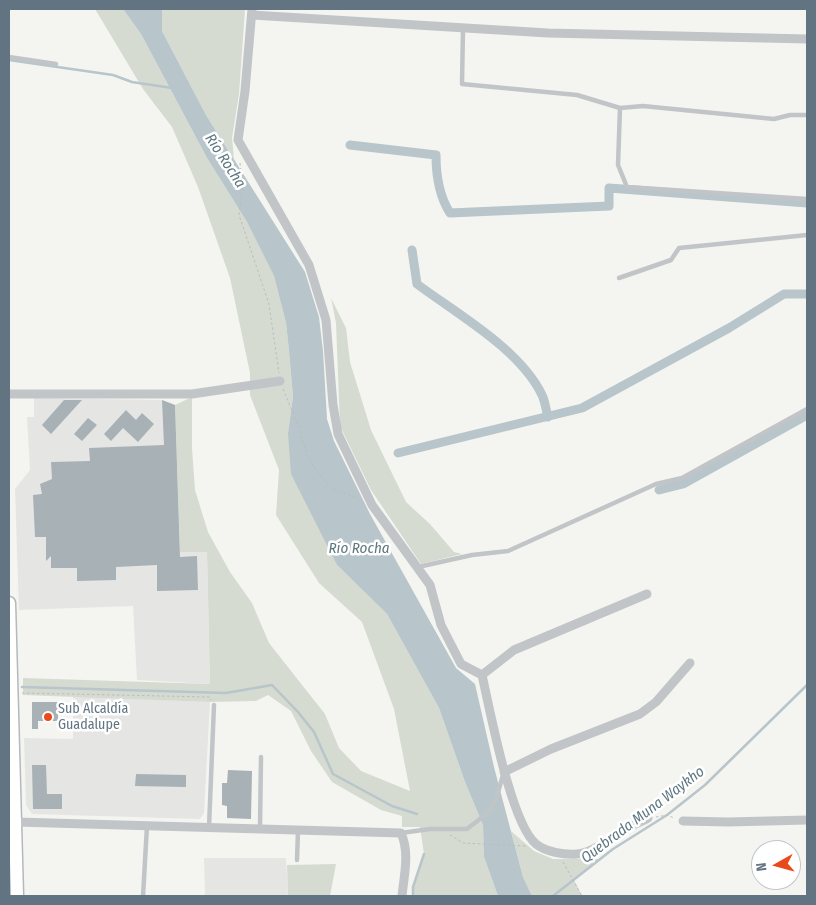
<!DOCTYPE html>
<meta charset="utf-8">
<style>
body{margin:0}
#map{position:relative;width:816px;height:905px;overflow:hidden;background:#f4f5f0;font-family:"Fira Sans Condensed",sans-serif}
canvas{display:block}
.frame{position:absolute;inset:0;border:10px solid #627482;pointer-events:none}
.north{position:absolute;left:751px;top:840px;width:50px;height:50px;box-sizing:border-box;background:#fff;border:1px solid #c0c7cd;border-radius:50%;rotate:263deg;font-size:14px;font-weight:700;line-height:20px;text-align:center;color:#627482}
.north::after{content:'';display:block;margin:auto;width:18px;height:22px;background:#e94a1c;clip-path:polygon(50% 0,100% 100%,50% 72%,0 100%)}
</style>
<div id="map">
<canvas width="816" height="905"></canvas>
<div class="frame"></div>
<div class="north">N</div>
</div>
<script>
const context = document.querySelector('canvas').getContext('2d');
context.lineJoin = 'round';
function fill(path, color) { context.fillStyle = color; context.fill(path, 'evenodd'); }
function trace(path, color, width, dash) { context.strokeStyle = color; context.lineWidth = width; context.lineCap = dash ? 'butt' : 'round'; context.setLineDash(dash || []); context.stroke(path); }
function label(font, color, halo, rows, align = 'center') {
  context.font = font + ' "Fira Sans Condensed",sans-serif'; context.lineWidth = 5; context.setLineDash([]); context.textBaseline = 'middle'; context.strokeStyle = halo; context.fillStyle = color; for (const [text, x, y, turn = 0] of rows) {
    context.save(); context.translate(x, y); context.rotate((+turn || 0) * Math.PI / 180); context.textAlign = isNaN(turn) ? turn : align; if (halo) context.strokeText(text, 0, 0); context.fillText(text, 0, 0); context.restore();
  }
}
fill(new Path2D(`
 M34,398L162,400L175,405L180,551L207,552L210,684L137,680L133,606L19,610L15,489L30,470L27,417H34Z
 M73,696L210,702L204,813L200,819L32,814L26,805L24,738L73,739Z
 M204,858H286L288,896H205Z`), '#e5e6e4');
fill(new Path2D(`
 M95,9H123L141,34L207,158L247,222L274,276L286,323L289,351L293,397L288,433L337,565L387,614L439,708L465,782L483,825L484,857L498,896H413V887L424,854L420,827H402V816L381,810L332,782L311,751L291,711L268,695L256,701L210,702L23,695V678L210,684L207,552H180L175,405L192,397V448L195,490L208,532L230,572L252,603L269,643L325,714L339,748L361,771L410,791L394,709L362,622L319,583L276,515L279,470L250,395V373L230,278L198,187L172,127L143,89Z
 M162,9H245L239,94L232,138L234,159L206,115L162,31Z
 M331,298L346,328L350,362L371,430L406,502L430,524L454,552L462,554L421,564L371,490L340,426L336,323Z
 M511,831L534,851L553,859H601L574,880L582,896H532L523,877Z
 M336,864L330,896H288L287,865Z`), '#d5dbd1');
fill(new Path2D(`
 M123,9H162V31L206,115L305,272L319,317L323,351L327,419L334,441L370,514L456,668L475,684L494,767L523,877L532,896H498L484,857L483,825L465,782L439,708L387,614L337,565L291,474L288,433L293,397L289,351L286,323L274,276L247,222L207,158L141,34Z`), '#b8c5ca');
trace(new Path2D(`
 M9,60L113,75L132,82L172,88
 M22,687L226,693L272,685L298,712L314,732L333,774L392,806L417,814
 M413,896V887L424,854
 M553,896L613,849L667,815L705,785L807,685`), '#b8c5ca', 2.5);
trace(new Path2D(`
 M350,145L436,155C436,176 439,196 450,213L609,206V188L807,203
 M412,250L417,284C457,314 520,349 542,395C545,401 546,410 548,417
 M398,453L582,408L729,328L784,294H807
 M659,490L683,484L807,415`), '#b8c5ca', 9);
fill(new Path2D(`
 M64,400H82L51,434L42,425Z
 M162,400L175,405L180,557L197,556L198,590L157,591V565L116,567V580L77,581V568H51V556L46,561V537H35L33,495L42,494L40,484L52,479L51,462L90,461L89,448L164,445Z
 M126,410L136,420L142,413L154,424L138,442L123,428L111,441L104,434Z
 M88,418L97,425L82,441L74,434Z
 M32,702H58V721H38V729H32Z
 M32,765H46L47,794H62V809H33Z
 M228,770L252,771L251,819L227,818V806L222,805V783H227Z
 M136,774L186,775V787L135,786Z`), '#a8b1b6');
const secondary = new Path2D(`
 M9,603L17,896`);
trace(secondary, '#b3b9bd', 15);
trace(new Path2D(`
 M240,163L243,186L239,215L269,304L279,373
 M283,389L300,430L307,456L316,470L332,489L358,498
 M22,693L210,697L211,700
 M656,817L667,815L674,818
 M450,835L463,843L526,846
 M563,862L582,896`), '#bbbdbf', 1, [2.5, 2.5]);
trace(new Path2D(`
 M463,28L462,84L577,95L620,108L643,106L774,119L790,115H807
 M9,57L56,64
 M620,108L618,165L627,187L807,199
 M619,278L671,260L679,248L807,235
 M418,567L472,555L508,551L656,484L682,478L807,409
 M209,827L214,705
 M260,828L261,757
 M401,833L430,829H467L489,812L496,799L503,775
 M297,860L298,830
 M143,896L147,826`), '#c1c5c8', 4.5);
trace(new Path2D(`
 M252,9L245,91L238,140L309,265L326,320L333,405L338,434L372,505L430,585L441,625L461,664L482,675C490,710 511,824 536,844C546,852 564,855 577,854C592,853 607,840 620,832C629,826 639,823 648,818
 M252,15L548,33L807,39
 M9,394H192L280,381
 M482,675L514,650L647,594
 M504,772L551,749L640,714L656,702L690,663
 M683,821L728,822L807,820
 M16,822L401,833C410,853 404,875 402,896`), '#c1c5c8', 9);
trace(secondary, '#fff', 12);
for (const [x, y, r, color] of [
 [48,717,5,"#e94a1c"]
]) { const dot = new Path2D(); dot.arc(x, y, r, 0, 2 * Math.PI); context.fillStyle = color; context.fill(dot); trace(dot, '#fff', 2); }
label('14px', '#627482', '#fff', [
 ["Sub Alcaldía",58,709],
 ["Guadalupe",58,725]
], 'left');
label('italic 15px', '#5e7780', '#fff', [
 ["Río Rocha",225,161,57],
 ["Río Rocha",359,549],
 ["Quebrada Muna Waykho",643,815,-37]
]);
</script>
